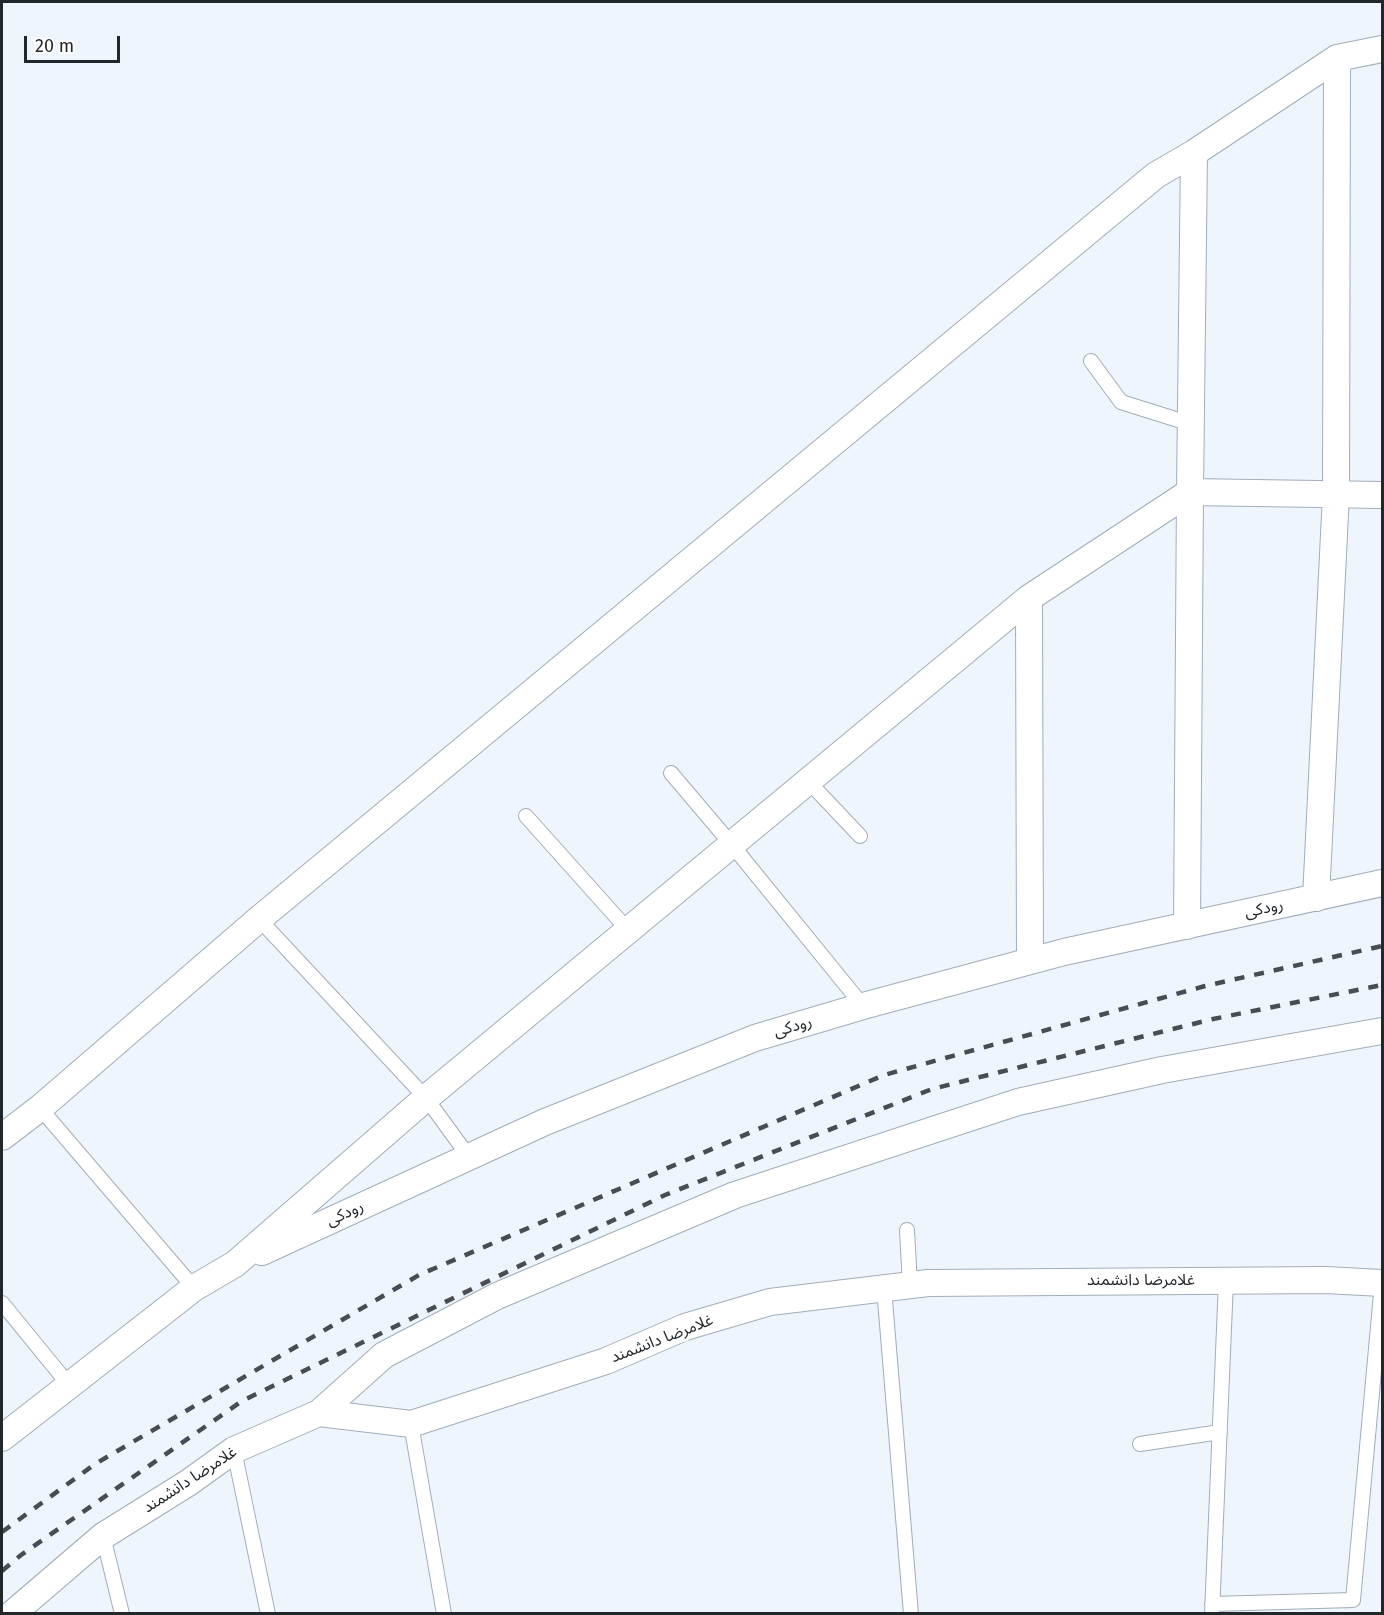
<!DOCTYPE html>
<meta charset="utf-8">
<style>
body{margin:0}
#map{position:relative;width:1384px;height:1615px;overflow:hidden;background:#eef5fd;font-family:"Fira Sans",sans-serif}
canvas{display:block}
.frame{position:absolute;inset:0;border:3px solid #22272b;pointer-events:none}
.scale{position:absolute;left:24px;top:36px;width:96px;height:27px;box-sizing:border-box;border:3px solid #22272b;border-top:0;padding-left:8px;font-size:18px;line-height:21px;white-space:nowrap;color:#22272b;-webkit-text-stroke:4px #fff;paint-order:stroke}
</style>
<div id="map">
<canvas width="1384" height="1615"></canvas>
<div class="frame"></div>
<div class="scale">20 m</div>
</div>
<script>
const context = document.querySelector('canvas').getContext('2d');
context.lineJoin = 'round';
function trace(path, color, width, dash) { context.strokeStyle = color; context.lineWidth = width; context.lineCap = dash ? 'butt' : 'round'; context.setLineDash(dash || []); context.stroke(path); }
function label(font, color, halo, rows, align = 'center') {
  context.font = font + ' "Fira Sans","Noto Sans Arabic",sans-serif'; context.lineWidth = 6; context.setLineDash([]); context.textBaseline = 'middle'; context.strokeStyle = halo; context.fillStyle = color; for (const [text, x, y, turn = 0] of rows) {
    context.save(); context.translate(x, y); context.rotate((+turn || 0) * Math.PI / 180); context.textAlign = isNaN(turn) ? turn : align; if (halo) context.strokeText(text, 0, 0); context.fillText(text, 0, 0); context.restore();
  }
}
const service = new Path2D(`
 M1091,361L1121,402L1191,424
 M671,773L732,845L863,1006
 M808,781L860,836
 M526,816L628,930
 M259,919L426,1098L469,1157
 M40,1108L194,1288
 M907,1230L910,1285
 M884,1288L911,1614
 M2,1303L69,1385
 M411,1424L444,1614
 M1140,1444L1220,1432
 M234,1450L268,1614
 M103,1536L122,1614
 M1212,1604L1353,1600L1382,1283
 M1212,1614L1226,1281`);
const minor = new Path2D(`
 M1029,598L1030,961
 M1316,898L1336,494L1337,58
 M1187,926L1190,492L1194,153
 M2,1137L40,1108L259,919L1156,175L1194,153L1337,58L1382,49
 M262,1252L545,1122L755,1038L863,1006L1064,952L1382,883
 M319,1413L384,1355L497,1296L735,1195L1018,1102L1162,1070L1382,1031
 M2,1438L194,1288L235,1264L426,1098L1029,598L1190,492L1382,495
 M12,1614L103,1536L188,1483L234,1450L319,1413L411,1424L606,1361L685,1327L770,1302L928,1283L1325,1280L1382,1283`);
trace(service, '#a1adb9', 16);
trace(minor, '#a1adb9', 28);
trace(service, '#fff', 14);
trace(minor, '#fff', 26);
trace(new Path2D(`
 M2,1532L95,1464L419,1275L884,1075L1205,986L1382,946
 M2,1571L21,1555L242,1401L665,1195L932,1089L1213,1019L1382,985`), '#474d52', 4.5, [10, 10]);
label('16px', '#22272b', '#fff', [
 ["رودکی",1264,909,-12],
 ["رودکی",793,1027,-16],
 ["رودکی",345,1214,-25],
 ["غلامرضا دانشمند",1141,1281],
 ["غلامرضا دانشمند",662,1339,-21],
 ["غلامرضا دانشمند",190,1480,-33]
]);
</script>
